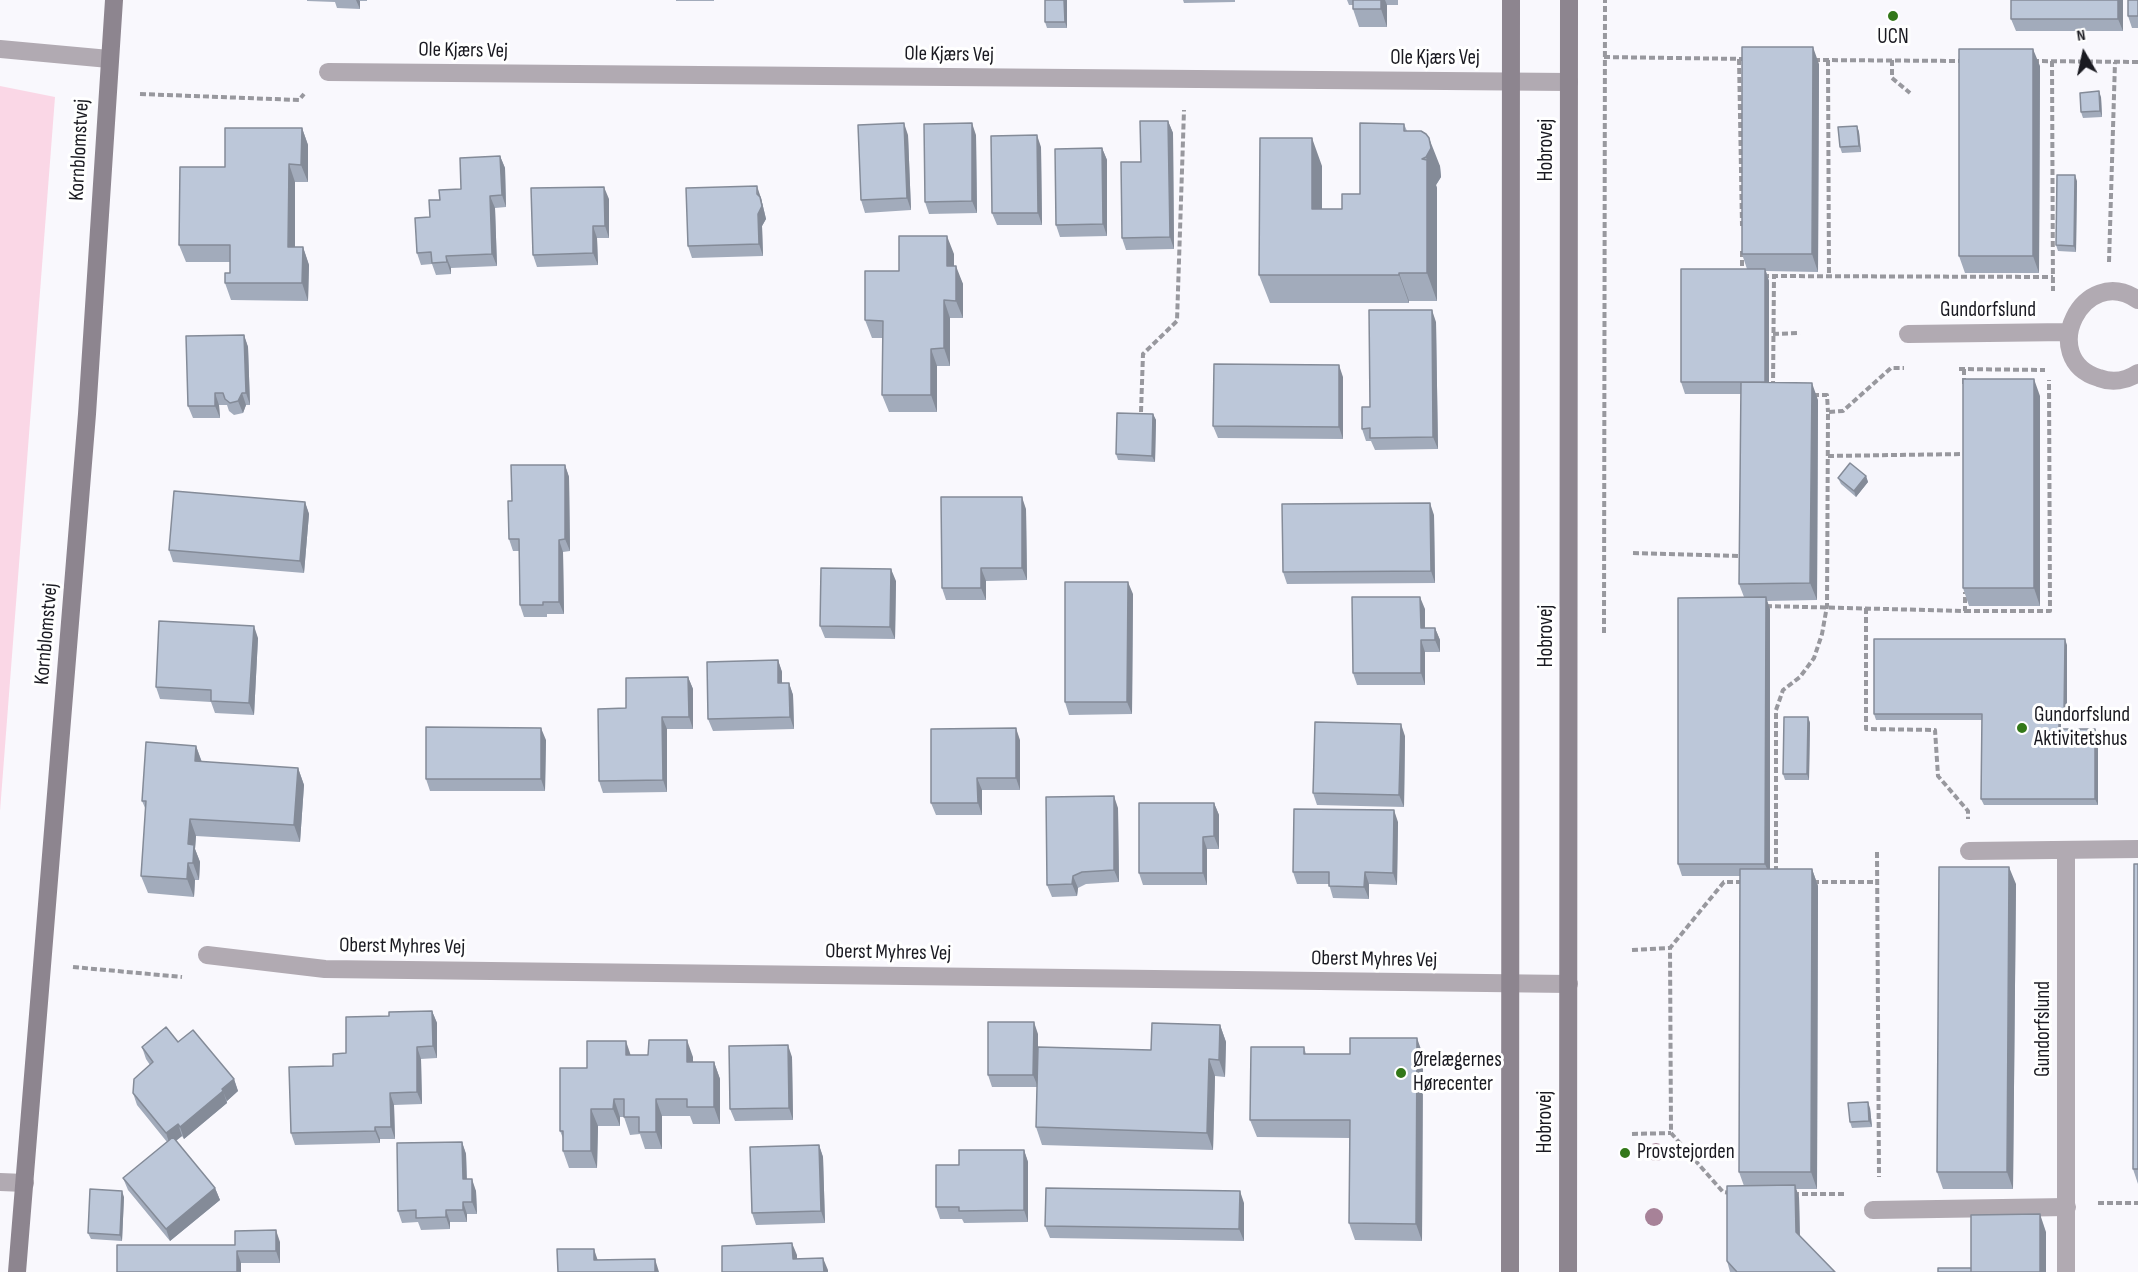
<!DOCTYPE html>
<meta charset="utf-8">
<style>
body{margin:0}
#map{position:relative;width:2138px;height:1272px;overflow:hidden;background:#f9f8fd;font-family:"Sofia Sans Condensed",sans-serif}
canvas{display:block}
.north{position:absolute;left:2054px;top:24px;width:60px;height:60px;-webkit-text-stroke:4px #fff;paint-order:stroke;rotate:351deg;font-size:16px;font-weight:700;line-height:24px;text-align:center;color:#1a1a21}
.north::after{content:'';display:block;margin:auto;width:21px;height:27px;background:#1a1a21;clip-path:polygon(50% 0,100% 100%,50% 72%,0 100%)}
</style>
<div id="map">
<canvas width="2138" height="1272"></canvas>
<div class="north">N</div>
</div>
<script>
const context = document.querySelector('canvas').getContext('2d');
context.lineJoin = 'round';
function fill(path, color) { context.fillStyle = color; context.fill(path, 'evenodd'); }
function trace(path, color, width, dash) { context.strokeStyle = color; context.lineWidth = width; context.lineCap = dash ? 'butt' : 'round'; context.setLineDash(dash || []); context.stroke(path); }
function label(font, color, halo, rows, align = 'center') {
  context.font = font + ' "Sofia Sans Condensed",sans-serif'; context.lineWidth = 6; context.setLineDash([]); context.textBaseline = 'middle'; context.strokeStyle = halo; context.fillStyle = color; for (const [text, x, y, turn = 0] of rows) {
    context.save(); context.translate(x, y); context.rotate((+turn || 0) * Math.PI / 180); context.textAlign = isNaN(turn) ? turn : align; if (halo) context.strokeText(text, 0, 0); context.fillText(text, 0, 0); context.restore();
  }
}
fill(new Path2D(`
 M0,86L55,97L0,811Z`), '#fad7e6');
trace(new Path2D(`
 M1604,57L1747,59
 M1739,59L1742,226
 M1814,60L1963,61
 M1828,60L1829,277
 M1892,60V78L1910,93
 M2033,61L2138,62
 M2052,61L2053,291
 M140,94L299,100L304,94
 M1742,251V274
 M2109,262L2115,62
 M1763,276L2053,277
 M1773,334L1800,333
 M1959,369L2045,370
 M1964,384V367
 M1773,387L1774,276
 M1813,395H1827L1828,412
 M1141,412L1143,354L1177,321L1184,110
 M1828,456L1963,454
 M1633,553L1740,556
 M1766,606L1965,611V592
 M1866,608V729L1935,730L1938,776L1968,811V819
 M1965,611H2050L2049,380
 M1604,633L1605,0
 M1877,852L1879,1177
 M1776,872V710L1783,690L1800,677L1814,658L1822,634L1827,606L1828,412L1843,411L1891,368H1904
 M1813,882H1877
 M1632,950L1670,948
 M73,967L182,977
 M1632,1134L1671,1133
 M1731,1193L1723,1192L1671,1133L1670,948L1724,882H1743
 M1793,1194H1845
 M2098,1203H2138`), '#98989e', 4, [6, 3]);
trace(new Path2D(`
 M0,49L109,59
 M1873,1210L2067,1207`), '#b1aab2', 18);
trace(new Path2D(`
 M328,72L1569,82
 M2138,300C2083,262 2036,359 2099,378C2112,383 2126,381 2138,373
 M1908,334L2068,332
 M2066,850V1272
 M1969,851L2138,849
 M207,955L325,969L1569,984
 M0,1182L25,1183`), '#b1aab2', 18);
trace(new Path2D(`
 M17,1272L87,414L114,0
 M1510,1272L1511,0
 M1568,1272L1569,0`), '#8d858f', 18);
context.fillStyle = '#a78298';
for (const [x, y] of [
 [1656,1152],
 [1654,1217]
]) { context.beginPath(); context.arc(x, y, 9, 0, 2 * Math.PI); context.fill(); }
fill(new Path2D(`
 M307,0H367V1H360V9L337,8L335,2L307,1Z
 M676,0H714V1H676Z
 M1045,0H1067V28H1047L1045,22Z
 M1183,0H1235V2L1184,3Z
 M1347,0H1398V5H1387V27H1359L1353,9V5H1349Z
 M2011,0H2123V31H2016L2011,19Z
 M2138,0V28H2132L2128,16Z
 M1819,64L1818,272L1766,271L1769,281V382L1818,400L1817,600L1767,601L1770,609V869H1812L1818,886L1817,1189H1796L1799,1197L1800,1236L1835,1272H1730L1727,1261L1744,1186L1739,1172L1740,876H1682L1678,864L1744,597L1739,584L1741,394H1685L1681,382L1747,269L1742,254Z
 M2040,66L2039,273H1965L1959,256Z
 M2101,97L2102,117L2083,118L2081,112Z
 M1168,121L1173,133L1174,249L1126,250L1122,238L1141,162Z
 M1404,124L1407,131L1440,166L1441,177L1436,185L1437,188V301H1409V303H1270L1259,275L1322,166V209H1342L1360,194Z
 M1857,126L1859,132L1861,152L1842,153L1840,147Z
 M302,128L308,145V182H295V247H303L309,265L308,301L231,300L225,283L230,273V262H186L179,245L225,167Z
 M908,135L911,210L865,213L861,200Z
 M976,135L977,213L929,214L925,202Z
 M1041,147L1042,225H997L992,213Z
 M1102,148L1107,160V236L1060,237L1056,225Z
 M500,156L505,168L506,207L495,208L497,266L451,268V274L436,275L432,264L421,265L417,253L430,217L461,189Z
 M2077,181L2076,252L2058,251L2056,245Z
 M761,198L766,219L762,226L763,256L692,258L688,246Z
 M609,199V238H597L598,265L537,267L533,255Z
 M954,254V266L963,284V318H950V366H937V412H889L882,395L883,338H872L865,320L899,271Z
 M1436,322L1438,449L1375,450L1371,441H1366L1362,429L1370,407Z
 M244,335L248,347L250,405H246L243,413L234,415L229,411L227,405H219L220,418H193L188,406Z
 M1343,377V439L1218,438L1213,426Z
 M2040,396V606H1969L1963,588Z
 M1153,414L1156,420L1155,462L1118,460L1116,454Z
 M565,465L569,477L570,551L563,552L564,614H547V617H524L520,605L519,551H513L509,539L512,501Z
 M1866,476L1868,482L1856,497L1841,484L1838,478Z
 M305,502L309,514L304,573L173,562L169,550Z
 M1026,509L1027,580L986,581V600H946L942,588Z
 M1434,515L1435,583L1287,584L1283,572Z
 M896,581L895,639L825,638L820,626Z
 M1133,594L1132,714L1069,715L1065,702Z
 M1425,609V628H1435L1440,640V652H1425V685H1357L1353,673Z
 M258,638L254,715L215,713L211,702L160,699L156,687Z
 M2067,645V720H2061V729H2095L2098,735V805H1984L1981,799L1982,720H1876L1874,714Z
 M778,660L782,672V683H789L793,695L794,729L713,731L708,719Z
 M688,677L693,689V729H667V792L603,793L599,781L626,708Z
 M1808,717L1810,723L1809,780H1785L1783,774Z
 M1405,736L1404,807L1317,805L1313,793Z
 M546,740L545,791H430L426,779Z
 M1020,740V790H982V815H936L931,803Z
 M196,746L202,762L298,768L304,785L300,842L196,836L195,849L200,862L199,880H195L194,897L148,893L141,876L146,810L142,801Z
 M1214,803L1219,815V849H1207V885H1143L1139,873Z
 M1118,808L1119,882L1086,884L1078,888L1077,896L1052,897L1047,885Z
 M1398,822L1397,885L1369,884V899L1333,898L1329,884H1297L1293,872Z
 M2138,864V1184L2133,1169Z
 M2016,884L2013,1189H1943L1937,1172Z
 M432,1011L437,1023V1058L421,1059L422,1104L394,1105L395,1139H380V1143L295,1145L291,1133L333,1066L346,1053L389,1016Z
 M1220,1025L1226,1042L1225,1077L1215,1076L1213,1150L1042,1145L1036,1127L1037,1087H992L988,1075L1038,1034V1047L1151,1050Z
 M178,1042L234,1079L238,1091L227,1101V1103L184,1139L182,1136L176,1141L215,1188L220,1200L170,1241L128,1190L123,1178L167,1142L137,1105L133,1093L150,1065L146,1059L142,1047Z
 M1304,1047L1306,1054L1423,1055L1422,1241L1355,1240L1349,1223L1350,1138L1257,1137L1250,1120Z
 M631,1055L693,1057V1062H714L720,1079V1124H693L690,1116H662V1149H645L640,1134L630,1135L624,1117H620V1126H598L597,1168H569L563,1151V1138L560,1131L587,1068Z
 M792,1057L793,1120L735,1121L730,1109Z
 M1870,1108L1872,1127L1852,1128L1850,1122Z
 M462,1142L466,1154L467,1179L476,1191L477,1214H467V1222H450V1229L421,1230L418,1222L402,1223L398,1211Z
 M819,1145L823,1157L825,1223L756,1225L752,1213Z
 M1024,1150L1028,1162V1222L964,1223L962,1219H940L936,1207L959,1165Z
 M124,1197L122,1241L91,1239L88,1233Z
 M1244,1203V1241L1050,1238L1045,1226Z
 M280,1242V1263H241V1272L235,1245Z`), '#a2abbb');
fill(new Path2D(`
 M356,0H359L360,1V9Z
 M1064,0H1067V28L1065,22Z
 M1381,0H1385L1387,5V27L1381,9Z
 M2118,0H2123V31L2118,19Z
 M1813,47L1819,64L1818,272L1812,254Z
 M2033,49L2040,66L2039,273L2033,256Z
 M2099,91L2101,97L2102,117L2100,111Z
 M1168,121L1173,133L1174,249L1170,237Z
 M904,123L908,135L911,210L907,198Z
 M972,123L976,135L977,213L972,201Z
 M1857,126L1859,132L1861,152L1859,146Z
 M302,128L308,145V182L301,165Z
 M1037,135L1041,147L1042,225L1038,213Z
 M1312,138L1322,166V237L1312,209Z
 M1429,138L1440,166L1441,177L1436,185L1437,188V301L1427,273V161L1426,157Z
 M1102,148L1107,160V236L1103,224Z
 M500,156L505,168L506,207L502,195Z
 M289,164L295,182V265L288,247Z
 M2075,175L2077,181L2076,252L2074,246Z
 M757,186L761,198L766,219L762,226L763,256L759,244Z
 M604,187L609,199V238L605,226Z
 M490,196L495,208L497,266L492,254Z
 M593,226L597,238L598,265L593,253Z
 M947,236L954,254V284L947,266Z
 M303,247L309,265L308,301L302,283Z
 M446,256L451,268V274L447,262Z
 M956,266L963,284V318L956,301Z
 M1765,269L1769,281V394L1765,382Z
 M1399,273L1409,301V303L1399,275Z
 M944,300L950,318V366L944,348Z
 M1432,310L1436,322L1438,449L1433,437Z
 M244,335L248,347L250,405L246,393Z
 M931,349L937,366V412L931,395Z
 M1339,365L1343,377V439L1339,427Z
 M2034,379L2040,396V606L2034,588Z
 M1812,383L1818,400L1817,600L1810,583Z
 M215,393L219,405L220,418L215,406Z
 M242,393L246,405L243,413L238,401Z
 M1153,414L1156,420L1155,462L1152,456Z
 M565,465L569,477L570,551L565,539Z
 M1866,476L1868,482L1856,497L1854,491Z
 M1022,497L1026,509L1027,580L1022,568Z
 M305,502L309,514L304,573L300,561Z
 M1430,503L1434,515L1435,583L1431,571Z
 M559,540L563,552L564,614L559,602Z
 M981,568L986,581V600L981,588Z
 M891,569L896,581L895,639L890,627Z
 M1128,582L1133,594L1132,714L1127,702Z
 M1420,597L1425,609V640L1421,628Z
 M1766,597L1770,609V876L1765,864Z
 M254,626L258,638L254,715L249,703Z
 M1435,628L1440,640V652L1435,640Z
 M2065,639L2067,645V720L2064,714Z
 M1421,640L1425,652V685L1421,673Z
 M778,660L782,672V695L778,683Z
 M688,677L693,689V729L689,717Z
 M789,683L793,695L794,729L790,717Z
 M2059,713L2061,720V735L2059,729Z
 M662,717L667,729V792L663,780Z
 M1808,717L1810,723L1809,780L1807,774Z
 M1401,724L1405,736L1404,807L1399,795Z
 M541,728L546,740L545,791L541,779Z
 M1016,728L1020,740V790L1016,778Z
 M2095,729L2098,735V805L2095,799Z
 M196,746L202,763L195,761Z
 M298,768L304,785L300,842L294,825Z
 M977,778L982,790V815L978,803Z
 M1114,796L1118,808L1119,882L1114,870Z
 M1214,803L1219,815V849L1214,836Z
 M1394,810L1398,822L1397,885L1393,873Z
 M190,819L196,836L195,849L200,862L199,880L193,863L188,844Z
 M1203,837L1207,849V885L1203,873Z
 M188,863L195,880L194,897L187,879Z
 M2009,867L2016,884L2013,1189L2007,1172Z
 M1812,869L1818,886L1817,1189L1811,1172Z
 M1365,872L1369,884V899L1364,887Z
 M1073,876L1078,888L1077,896L1072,884Z
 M432,1011L437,1023V1058L433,1046Z
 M1034,1022L1038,1034V1087L1033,1075Z
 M1220,1025L1226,1042L1225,1077L1219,1060Z
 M1417,1038L1423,1055L1422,1241L1416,1224Z
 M687,1040L693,1057V1079L687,1062Z
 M626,1041L632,1059L626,1055Z
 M788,1045L792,1057L793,1120L789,1108Z
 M417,1047L421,1059L422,1104L417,1092Z
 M1209,1059L1215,1076L1213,1150L1207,1133Z
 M714,1062L720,1079V1124L714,1107Z
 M234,1079L238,1091L227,1101L222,1089Z
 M223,1091L227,1103L184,1139L180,1127Z
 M390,1093L394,1105L395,1139L391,1127Z
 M614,1099L620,1117V1126L613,1109Z
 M656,1099L662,1116V1149L656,1132Z
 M1868,1102L1870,1108L1872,1127L1869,1121Z
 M591,1109L598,1126L597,1168L591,1151Z
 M178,1124L182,1136L170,1145L166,1133Z
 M375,1127L380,1139V1143L375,1131Z
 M462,1142L466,1154L467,1191L463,1179Z
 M819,1145L823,1157L825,1223L821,1211Z
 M1024,1150L1028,1162V1222L1024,1210Z
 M472,1179L476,1191L477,1214L472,1202Z
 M1795,1185L1799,1197L1800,1244L1796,1232Z
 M215,1188L220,1200L170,1241L166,1229Z
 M122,1191L124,1197L122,1241L120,1235Z
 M1240,1191L1244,1203V1241L1239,1229Z
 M463,1202L467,1214V1222L463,1210Z
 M446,1210L450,1222V1229L446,1217Z
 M2040,1214L2046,1232V1272H2040Z
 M276,1230L280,1242V1263L276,1251Z
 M792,1243L797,1255V1271L793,1259Z
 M594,1249L598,1261L594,1260Z
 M237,1251L241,1263V1272H237Z
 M823,1258L828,1270V1272H824Z
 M655,1259L659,1272H655Z`), '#848b98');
const building = new Path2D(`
 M1045,0H1064L1065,22H1045Z
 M1353,0H1381V9H1353Z
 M2011,0H2118V19H2011Z
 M2128,0H2138V16H2128Z
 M1742,47H1813L1812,254H1742Z
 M1959,49H2033V256H1959Z
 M2099,91L2100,111L2081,112L2080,93Z
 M1140,121H1168L1170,237L1122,238L1121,162H1141Z
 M904,123L907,198L861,200L858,125Z
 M972,123V201L925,202L924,124Z
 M1360,123L1404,124V131H1421L1426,134L1429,138L1431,148L1426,157L1422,159L1427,160V273H1399V275H1259L1260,138H1312V209H1342V194H1360Z
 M1857,126L1859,146L1840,147L1838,127Z
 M225,128H302L301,165L289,164L288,247H303L302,283H225V273H230V245H179L180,167H225Z
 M1037,135L1038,213H992L991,136Z
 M1102,148L1103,224L1056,225L1055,149Z
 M500,156L502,195L490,196L492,254L446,256L447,262L432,263L431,252L417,253L415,218L430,217L429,200H440L439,190L461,189L460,158Z
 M2057,175H2075L2074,246L2056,245Z
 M757,186V194L760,197L762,206L758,214L759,244L688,246L686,188Z
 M604,187L605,226H593V253L533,255L531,188Z
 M899,236H947V266H956V301L944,300V348L931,349V395H882L883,321L865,320V271H899Z
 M1681,269H1765V382H1681Z
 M1369,310H1432L1433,437L1370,438V428L1362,429V407H1370Z
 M244,335L246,393H242L238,401L230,403L225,399L223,393H215V406H188L186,336Z
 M1214,364L1339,365V427L1213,426Z
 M1963,379H2034V588H1963Z
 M1741,382L1812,383L1810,583L1739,584Z
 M1117,413L1153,414L1152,456L1116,454Z
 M1850,463L1866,476L1854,491L1838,478Z
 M511,465H565V539L559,540V602H543V605H520L519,539H509L508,501H512Z
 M174,491L305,502L300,561L169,550Z
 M941,497H1022V568H981V588H942Z
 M1430,503L1431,571L1283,572L1282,504Z
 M821,568L891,569L890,627L820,626Z
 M1065,582H1128L1127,702H1065Z
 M1352,597H1420L1421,628H1435V640H1421V673H1353Z
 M1766,597L1765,864H1678V598Z
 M159,621L254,626L249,703L211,701V690L156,687Z
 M1874,639H2065L2064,714L2059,713V729H2095V799H1981L1982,714H1874Z
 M778,660V683H789L790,717L708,719L707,662Z
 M688,677L689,717H662L663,780L599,781L598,709L626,708V678Z
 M1784,717H1808L1807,774H1783Z
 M1315,722L1401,724L1399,795L1313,793Z
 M426,727L541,728V779H426Z
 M1016,728V778H977L978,803H931V729Z
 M146,742L196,746L195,761L298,768L294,825L190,819L188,844L194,845L193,863H188L187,879L141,876L146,801H142Z
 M1114,796V870L1082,872L1073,876L1072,884L1047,885L1046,797Z
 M1139,803H1214V836L1203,837V873H1139Z
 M1294,809L1394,810L1393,873L1365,872L1364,887L1329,886V872H1293Z
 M2134,864H2138V1169H2133Z
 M1939,867H2009L2007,1172H1937Z
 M1740,869H1812L1811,1172H1739Z
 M432,1011L433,1046L417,1047V1092L390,1093L391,1127H375V1131L291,1133L289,1067L333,1066V1054L346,1053V1017L389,1016V1012Z
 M988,1022H1034L1033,1075H988Z
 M1152,1023L1220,1025L1219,1060L1209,1059L1207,1133L1036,1127L1038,1047L1151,1050Z
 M166,1027L178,1042L193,1030L234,1079L222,1089L223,1091L180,1127L178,1124L166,1133L133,1093L134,1079L153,1062L142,1047Z
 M1350,1038H1417L1416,1224L1349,1223L1350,1120H1250L1251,1047H1304V1054H1350Z
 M649,1040H687V1062H714V1107H687V1099H656V1132H639V1117H624V1099H614L613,1109H591V1151H563V1131H560V1068H587V1041H626V1055H648Z
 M788,1045L789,1108L730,1109L729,1046Z
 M1868,1102L1869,1121L1850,1122L1848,1103Z
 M173,1137L215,1188L166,1229L123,1178Z
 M462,1142L463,1179H472V1202H463V1210H446V1217L416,1218V1210L398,1211L397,1143Z
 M819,1145L821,1211L752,1213L750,1147Z
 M959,1150H1024V1210L959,1211V1207H936V1165H959Z
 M1795,1185L1796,1232L1835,1272H1737L1727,1261V1186Z
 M1046,1188L1240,1191L1239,1229L1045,1226Z
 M90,1189L122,1191L120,1235L88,1233Z
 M2040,1214V1272H1971V1215Z
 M276,1230V1251H237V1272H117V1245H235V1231Z
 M792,1243L793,1259L823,1258L824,1272H722V1246Z
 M557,1249H594V1260L655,1259V1272H558Z
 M1938,1268H1971V1272H1938Z`);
fill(building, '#bcc7d9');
trace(building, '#848b98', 1.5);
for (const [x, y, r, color] of [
 [1893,16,6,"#337819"],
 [2022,728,6,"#337819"],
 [1401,1073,6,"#337819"],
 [1625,1153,6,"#337819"]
]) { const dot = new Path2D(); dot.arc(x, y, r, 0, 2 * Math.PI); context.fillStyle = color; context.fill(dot); trace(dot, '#fff', 2); }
label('21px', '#1a1a21', '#fff', [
 ["UCN",1893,38,"center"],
 ["Gundorfslund",2034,716],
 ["Aktivitetshus",2034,740],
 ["Ørelægernes",1413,1061],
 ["Hørecenter",1413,1085],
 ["Provstejorden",1637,1153]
], 'left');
label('21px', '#1a1a21', '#fff', [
 ["Ole Kjærs Vej",463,51,1],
 ["Ole Kjærs Vej",949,55,1],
 ["Ole Kjærs Vej",1435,59],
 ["Kornblomstvej",80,150,-87],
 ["Hobrovej",1547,150,-90],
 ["Gundorfslund",1988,311],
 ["Kornblomstvej",47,634,-85],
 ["Hobrovej",1547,636,-90],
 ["Oberst Myhres Vej",402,947,1],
 ["Oberst Myhres Vej",888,953,1],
 ["Oberst Myhres Vej",1374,960,1],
 ["Gundorfslund",2044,1029,-90],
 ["Hobrovej",1546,1122,-90]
]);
</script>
